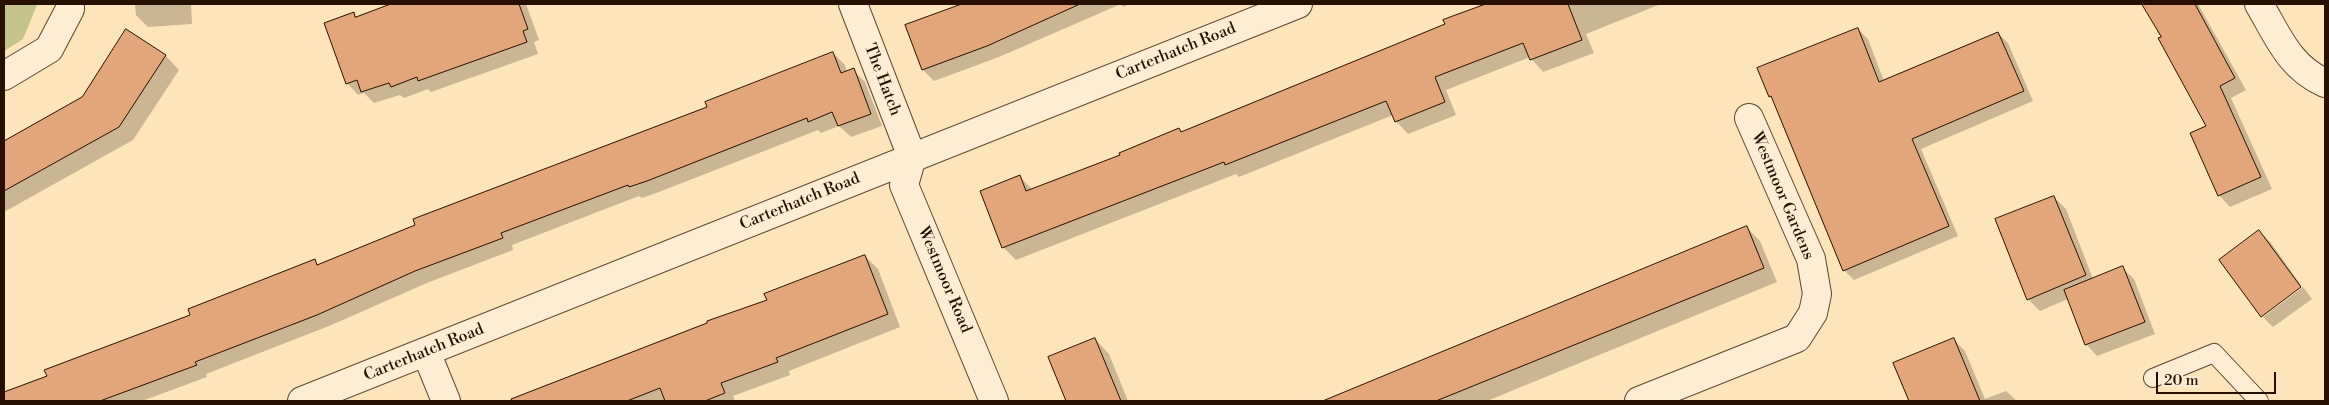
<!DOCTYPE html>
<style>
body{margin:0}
#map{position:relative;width:2329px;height:405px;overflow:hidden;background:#fde4ba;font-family:"Libre Bodoni",serif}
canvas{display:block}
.frame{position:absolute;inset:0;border:5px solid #271000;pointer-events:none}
.scale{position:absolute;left:2156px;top:372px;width:120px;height:22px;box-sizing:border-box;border:2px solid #271000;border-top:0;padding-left:6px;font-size:15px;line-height:18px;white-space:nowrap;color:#271000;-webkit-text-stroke:4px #feedd2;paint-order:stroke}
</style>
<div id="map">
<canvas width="2329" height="405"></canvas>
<div class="frame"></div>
<div class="scale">20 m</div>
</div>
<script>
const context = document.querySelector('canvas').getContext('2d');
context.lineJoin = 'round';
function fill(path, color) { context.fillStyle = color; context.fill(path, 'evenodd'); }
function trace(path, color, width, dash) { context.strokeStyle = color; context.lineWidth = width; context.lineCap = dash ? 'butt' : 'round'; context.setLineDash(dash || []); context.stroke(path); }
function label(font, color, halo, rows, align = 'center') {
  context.font = font + ' "Libre Bodoni",serif'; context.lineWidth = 5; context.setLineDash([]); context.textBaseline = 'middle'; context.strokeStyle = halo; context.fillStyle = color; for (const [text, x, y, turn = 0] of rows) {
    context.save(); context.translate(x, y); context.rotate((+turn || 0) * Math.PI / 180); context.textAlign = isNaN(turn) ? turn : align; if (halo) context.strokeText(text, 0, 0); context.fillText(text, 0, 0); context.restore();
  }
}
fill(new Path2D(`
 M4,4L37,5L23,39L4,51Z`), '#c4c38c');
fill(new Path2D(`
 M135,4H191L192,24L148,27L136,15Z
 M395,4H526L539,40L534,42L538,54L431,92L428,89L404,98L400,95L374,103L364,93L358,95L347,83L353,14L357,17Z
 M966,4H1130L1123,7L1121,4L999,57L934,81L923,70L906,26Z
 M1489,4H1661L1586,34L1594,53L1543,72L1530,57L1446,90L1456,115L1408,134L1396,121L1393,115L1239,177L1236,174L1016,260L1003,247L1020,177L1033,190L1121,156L1179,130L1182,132L1446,25L1445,21Z
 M2143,4H2198L2246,90L2231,98L2272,189L2230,207L2219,195L2208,126Z
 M1858,29L1868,39L1884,81L1998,33L2008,43L2033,101L1921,149L1958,236L1854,280L1844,270L1775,102L1770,96Z
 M126,31L166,56L179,70L133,140L4,212V142L82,98Z
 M833,53L845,65L847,72L853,70L865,82L882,126L851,137L839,126L821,133L818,130L659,192L642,198L639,196L512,245L513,250L427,283L329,326L206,374L207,377L142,401H4V394L48,377L315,261L319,265L709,107Z
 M2054,197L2066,209L2093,279L2122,268L2134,279L2155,334L2097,356L2086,344L2068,299L2040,311L2028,299Z
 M1747,228L1760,241L1777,282L1487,401H1327L1567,302L1566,301Z
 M2259,231L2271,243L2301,285L2262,314Z
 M865,256L878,269L900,327L789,371L790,375L733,396L735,401H510L768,301Z
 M2303,287L2312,299L2273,327L2263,317Z
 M1095,339L1109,354L1128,401H1067L1050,357Z
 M1953,339L1965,351L1985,399L2006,391L2017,401H1910L1894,363Z`), '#0003');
const building = new Path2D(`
 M391,4H519L528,29L523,31L527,42L418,81L417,77L391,87L389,83L361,92L357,80L346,84L324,23L354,12L355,17Z
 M962,4H1080L987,46L922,70L905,25Z
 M1486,4H1568L1582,40L1530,60L1523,43L1435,77L1445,102L1395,122L1386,101L1225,165L1224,162L1002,248L980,191L1020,175L1026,191L1120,155L1119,153L1179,128L1181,132L1394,45L1445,24L1443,20Z
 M2142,4H2195L2235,78L2220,86L2261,177L2218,196L2190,133L2206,126L2158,38L2161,37Z
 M1858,28L1879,82L1998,32L2024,91L1912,139L1949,226L1843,271L1771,96L1769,97L1757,68Z
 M126,29L166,55L119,127L4,191V141L82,97Z
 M833,52L841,73L854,68L871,114L838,126L832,112L808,122L807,118L647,181L629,187L628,185L501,233L503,238L415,271L317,315L195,362L197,365L100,401H4V392L47,376L44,370L190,315L188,309L315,259L317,265L415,225L413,219L707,107L705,102Z
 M2054,196L2086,275L2027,300L1995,219Z
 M1747,226L1764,268L1436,401H1323Z
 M2259,230L2301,287L2261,317L2219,260Z
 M865,255L888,314L776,358L778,362L721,383L725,393L705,401H665L660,388L627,401H512L511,399L707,323V321L767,300L764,294Z
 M2123,266L2145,322L2085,345L2064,290Z
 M1095,338L1121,401H1066L1048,357Z
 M1954,338L1980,401H1909L1893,363Z`);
fill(building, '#e3a67a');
trace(building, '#271000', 1);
const service = new Path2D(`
 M2153,378L2214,353L2259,401`);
const minor = new Path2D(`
 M853,4L912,157L904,185L994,401
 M4,76L49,49L70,9V4
 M426,352L446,401
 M1639,401L1797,338L1813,313L1817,294L1811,259L1749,118`);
const tertiary = new Path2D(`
 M2259,4C2278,36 2289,67 2325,83
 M302,401L1298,4`);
trace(service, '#5c452e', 20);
trace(minor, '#5c452e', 30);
trace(tertiary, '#5c452e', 30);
trace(service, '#feedd2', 18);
trace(minor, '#feedd2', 28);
trace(tertiary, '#feedd2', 28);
label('16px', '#271000', '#feedd2', [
 ["Carterhatch Road",1176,52,-22],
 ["The Hatch",882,80,69],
 ["Westmoor Gardens",1782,196,67],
 ["Carterhatch Road",800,202,-22],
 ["Westmoor Road",944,280,67],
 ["Carterhatch Road",424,353,-22]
]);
</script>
